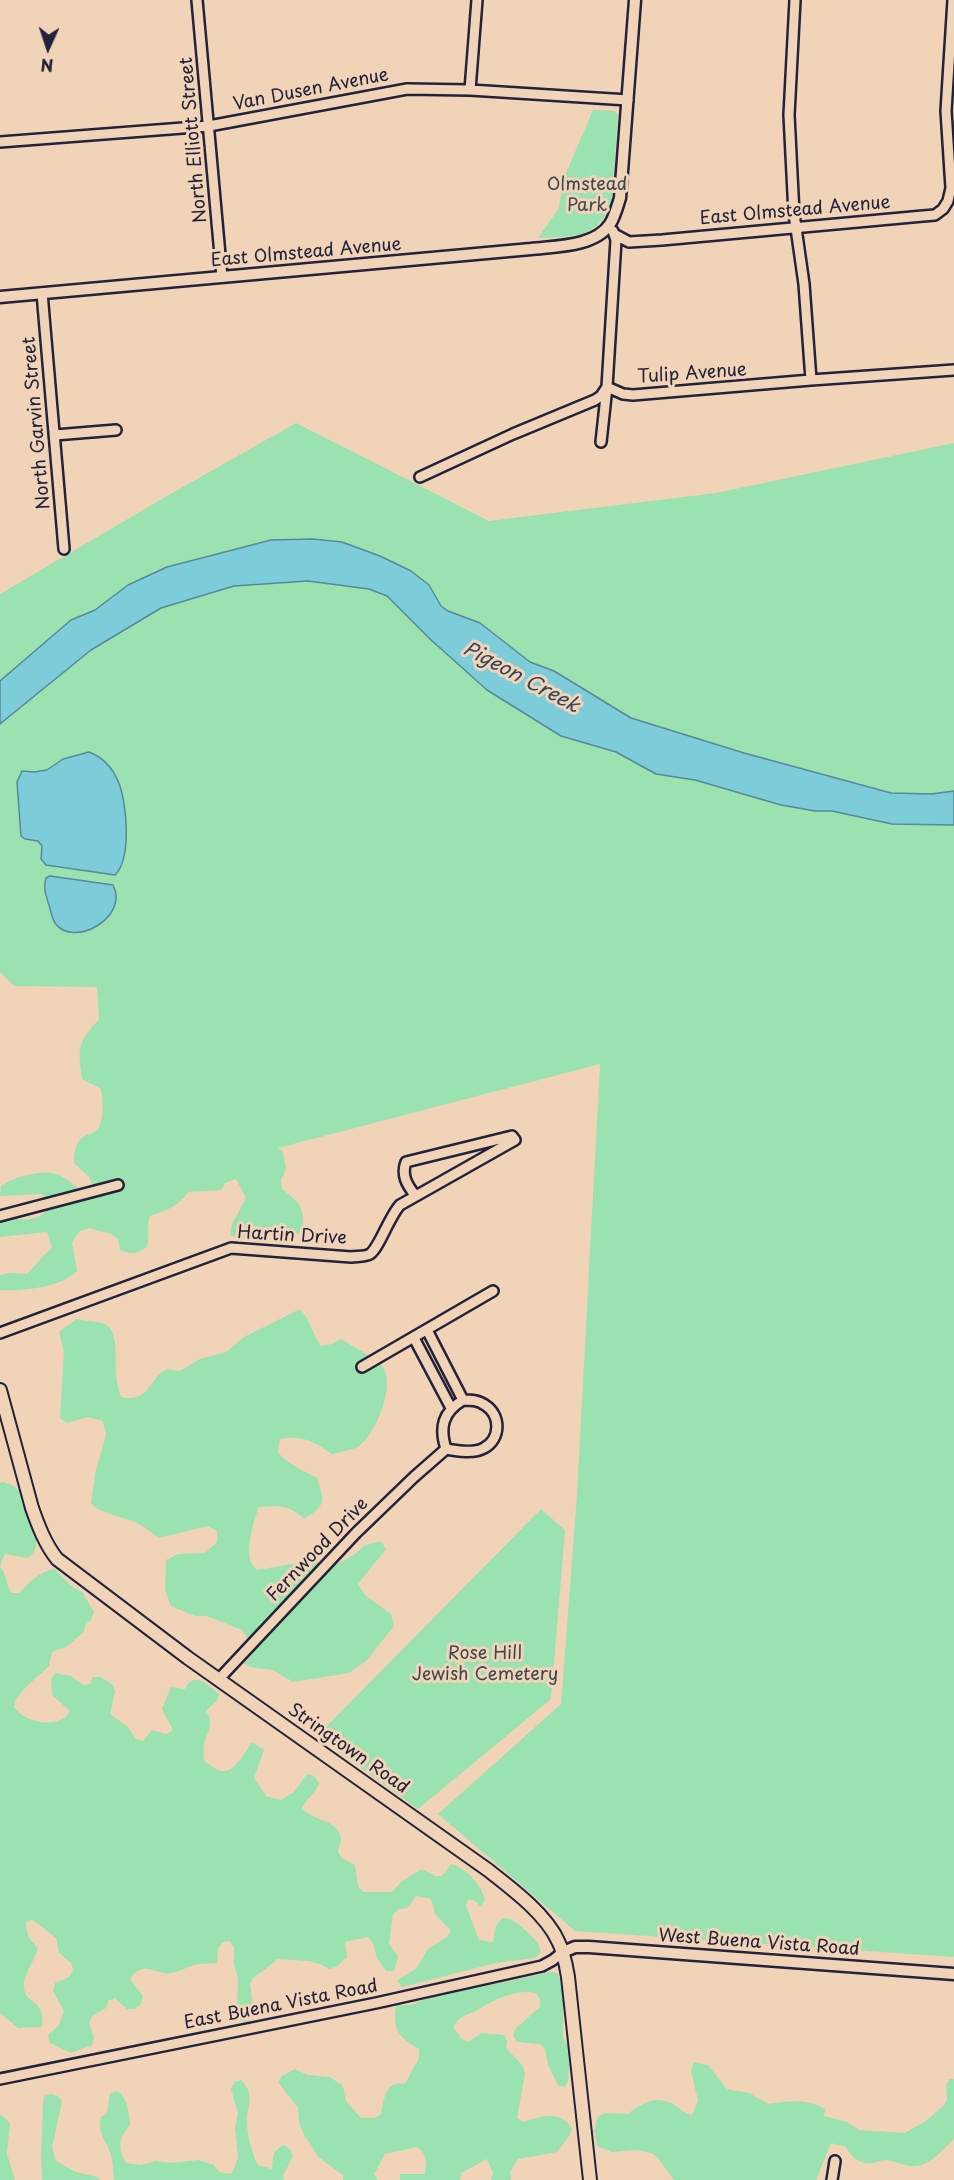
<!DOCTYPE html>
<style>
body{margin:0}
#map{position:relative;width:954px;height:2180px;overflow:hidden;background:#f1d4b7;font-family:"Playpen Sans",sans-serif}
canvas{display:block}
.north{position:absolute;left:18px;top:18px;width:60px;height:60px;-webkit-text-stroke:4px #f1d4b7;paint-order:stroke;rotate:183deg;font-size:16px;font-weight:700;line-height:24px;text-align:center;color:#22223b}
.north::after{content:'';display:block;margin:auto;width:21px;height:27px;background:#22223b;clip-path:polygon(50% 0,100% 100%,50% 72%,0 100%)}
</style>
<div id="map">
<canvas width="954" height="2180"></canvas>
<div class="north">N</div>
</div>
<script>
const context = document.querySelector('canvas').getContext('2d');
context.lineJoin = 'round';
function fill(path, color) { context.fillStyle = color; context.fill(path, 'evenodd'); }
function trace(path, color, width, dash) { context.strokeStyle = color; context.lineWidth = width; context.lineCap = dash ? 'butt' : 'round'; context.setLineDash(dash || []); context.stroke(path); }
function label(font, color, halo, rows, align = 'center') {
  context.font = font + ' "Playpen Sans",sans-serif'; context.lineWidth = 6; context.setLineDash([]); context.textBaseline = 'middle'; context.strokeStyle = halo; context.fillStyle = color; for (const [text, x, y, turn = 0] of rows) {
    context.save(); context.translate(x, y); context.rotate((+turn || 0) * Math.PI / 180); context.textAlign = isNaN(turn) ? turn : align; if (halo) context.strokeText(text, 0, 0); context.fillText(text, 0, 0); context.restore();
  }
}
fill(new Path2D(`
 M593,110L615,111L618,115L612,200C599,240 573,236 538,238L559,208L563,180Z
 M296,423L489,521L716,493L954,443V791L931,794L891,793L744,753L631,718L554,671L530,662L480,623L448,611L441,606L429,585L411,571L380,556L342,542L128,585L95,610L71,620L0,681V594L160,500Z
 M308,581L369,589L387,596L430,639L561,736L616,752L656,774L695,780L781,805L815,811H832L892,824L954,825V1957L575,1931L438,1814L561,1704L577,1495L600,1064L278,1148L283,1152L286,1169L281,1180L282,1189C299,1202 305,1207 303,1230L291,1239L274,1233L245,1239L230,1235L232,1224L246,1198L236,1179L225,1183L221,1190L188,1192C178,1207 167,1210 150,1216C146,1227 150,1236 147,1247C137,1254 131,1255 120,1250L118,1239L111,1234L89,1228L80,1231L72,1242L77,1271C60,1288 23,1291 0,1290V1275L10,1273L27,1274C36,1265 42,1256 52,1248L47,1232L0,1237V1218C19,1219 40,1224 50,1206L42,1194L0,1196L1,1187C11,1177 41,1170 56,1174C67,1177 79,1190 88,1196L96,1189L88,1176L74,1163C74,1154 75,1142 83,1137C89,1133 95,1134 99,1127C104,1117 103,1100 101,1089L82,1079C78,1046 77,1044 99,1019L97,987L14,986L0,972V724L91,650L161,608L234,586Z
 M300,1309C311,1321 312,1333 321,1346L332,1344L341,1339C351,1345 379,1360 384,1369C394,1388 376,1434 359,1446C352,1450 340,1452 332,1454C313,1442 304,1435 280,1439L278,1453L289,1463L317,1478C325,1502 326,1505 304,1519C288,1504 279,1506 259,1507C254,1519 245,1551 251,1562C252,1565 255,1567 257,1570L315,1560L322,1565L332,1567L355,1554L365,1545L381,1541L386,1549L358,1584L365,1595L391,1614L394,1626L366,1661L349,1673L293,1682L273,1670L250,1667L244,1663L253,1654L254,1647L242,1630L207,1616H195L171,1606L165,1590L166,1560L178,1554L205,1553L217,1542V1531L208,1526L159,1538C153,1534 146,1528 139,1524C126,1517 99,1514 91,1503L95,1474L106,1434L103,1421L88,1417L67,1423L60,1418L64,1352L59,1332L76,1319C85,1321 97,1321 105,1324C119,1330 115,1362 116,1374C117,1382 118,1389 121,1397C150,1403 147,1380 167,1369L180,1371L200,1359L226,1352L244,1337Z
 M3,1482C11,1484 19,1489 23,1495C30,1503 37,1535 36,1546C35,1551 32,1554 28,1558L5,1554L2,1560L0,1567C8,1575 5,1585 12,1593H20C27,1583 42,1570 55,1569L70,1585L83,1593L94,1612L91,1620L85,1625L84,1632L66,1647L52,1652L49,1666L26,1687L16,1699L14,1707C24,1723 60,1730 70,1711L52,1695L51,1679L56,1673L71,1676L83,1685L90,1684L93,1677H101L113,1685L115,1692L110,1714L128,1727L136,1739L143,1741L152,1730L166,1734L173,1730L162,1709L171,1687L185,1689C194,1670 208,1685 219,1694L217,1701L206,1711C215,1724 207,1732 204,1745C203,1750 204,1756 204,1761C209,1764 216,1770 221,1771C235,1773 246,1751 252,1742L264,1750L254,1778L266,1796L281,1800L294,1792L307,1774L314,1776L319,1783C316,1793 307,1798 302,1808C311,1820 329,1818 338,1831C349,1847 323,1851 355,1865L358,1886L363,1892H392L402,1881L422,1869L435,1876H442L451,1864C467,1869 481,1884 485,1900L481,1907L475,1901L468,1899L466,1906L479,1940L493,1942C496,1915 505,1911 525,1930C533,1937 539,1942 541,1952L535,1958L496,1963L402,1987L397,1980L416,1969L428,1949L447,1937L451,1931L435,1914L431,1899L416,1896L407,1908L399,1909L393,1914L389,1944L398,1956L394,1971H386L377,1958L373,1943L368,1937L345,1942L347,1957L336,1967L329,1969L322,1965L309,1961L278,1959L253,1978L250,1984L254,2013L250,2020L243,2022L237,2017L238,1978L234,1964V1948L230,1941L223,1942L218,1949L217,1963C210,1964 201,1963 194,1965C186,1967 179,1972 172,1973C156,1976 144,1958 130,1979L143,1996L141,2004L135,2009H127L115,1998L108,2001L106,2008L92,2016L89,2023L94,2037L92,2045L71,2053L50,2043L48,2035L59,2025L64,2011L53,1991L55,1983L69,1977L73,1970L71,1963L59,1953L56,1938L32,1919L26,1923C26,1935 30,1940 38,1948C34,1962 23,1974 24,1987C25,2006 46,1997 42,2027L18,2028L0,2013V1483Z
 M541,1509L565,1530L551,1699L418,1809L317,1736Z
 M550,1972L557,1973L563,1985V2037L570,2050L568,2081L565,2087L558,2085L548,2065L545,2049L540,2044L517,2042L513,2035L516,2028L540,2007V2000L536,1993C518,1989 495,1999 481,2008C469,2016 463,2012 453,2027L462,2039L469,2042L481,2033L504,2035L507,2041L506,2048L522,2065L525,2073L517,2118L523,2122C541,2116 560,2110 572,2128L570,2135L557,2152L518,2159L510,2172L511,2180H491L493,2173L487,2159L461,2173L460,2180H400V2174H425C426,2162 428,2154 417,2147L385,2154L374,2174L378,2180H343V2175L318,2157L310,2143L305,2137L299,2123L298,2108L278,2082L282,2076L295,2069L308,2075L330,2077L343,2086L346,2101L361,2118H375L381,2114C384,2099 385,2080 405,2084L419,2058V2049C398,2036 392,2030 396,2005H411L446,1991L490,1985Z
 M694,2062L708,2065L727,2089L749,2093L768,2104C789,2101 806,2098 825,2109L824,2116L847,2122L859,2130L905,2133L926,2121L943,2106L947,2100L946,2085L950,2079H954V2139C945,2148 935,2159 924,2164C911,2170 899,2162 886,2160C882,2160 877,2162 872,2163C861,2165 850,2157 846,2147L831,2143L816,2180H674L657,2157L651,2153L636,2150L612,2152L597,2146L594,2131L598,2116L605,2113L628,2114C641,2104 654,2095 671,2103C679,2107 683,2113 692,2115L698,2101L691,2070Z
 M241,2080C256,2095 247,2104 247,2122C247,2134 252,2154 258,2165L272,2169C273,2157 272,2150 284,2145L290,2149L293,2156L283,2176L284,2180H114C113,2172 113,2162 111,2155C107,2140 97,2135 101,2117L107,2113L110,2093L118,2091C128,2101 129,2111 130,2125C119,2137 117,2149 126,2163L141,2165L156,2161L170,2163L199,2160L214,2165C219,2173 223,2175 232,2173L238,2158L235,2128L238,2113L231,2089L234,2082Z
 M51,2094L58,2096L62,2102L52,2147L56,2161L76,2172L97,2177L100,2180H42L41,2157L43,2103L44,2096Z
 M0,2114L10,2123L7,2154L15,2180H0Z`), '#9ae2b0');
const water = new Path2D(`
 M313,539L342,542L380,556L411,571L429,585L441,606L448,611L480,623L530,662L554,671L631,718L744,753L891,793L931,794L954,791V825L892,824L832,811H815L781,805L695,780L656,774L616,752L561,736L487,690L430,639L387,596L369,589L308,581L234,586L161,608L91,650L0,724V681L71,620L95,610L128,585L167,567L271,540Z
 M89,752C102,757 112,767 118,781C127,801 132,859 115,875L46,865L41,859L42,846L38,841L25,839L21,836L17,782L22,771L34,772L47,770L63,759Z
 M50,876L113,885C130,917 73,949 55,923C52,918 51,911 49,905C46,896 43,888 46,878Z`);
fill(water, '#7dccda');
trace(water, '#59889a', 1.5);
const minor = new Path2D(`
 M197,0L222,277
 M795,0L789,115L794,214L804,284L811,380
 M470,90L477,0
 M0,142L209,126L407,89L470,90L628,100
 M614,234L629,242L662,240L923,216L935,215L943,209L948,201L951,188L946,111L953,0
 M42,293L64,549
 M55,435L116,430
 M601,442L607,387L616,240L613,231
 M420,477L513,434L595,400L601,396L607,387L623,394L633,395L811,380L954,370
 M415,1195C407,1185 401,1175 406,1162L512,1136L515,1140
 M0,1216L118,1185
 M427,1330L463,1400
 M0,1333L231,1248L351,1257C357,1256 365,1257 370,1254C379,1248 389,1217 400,1205L515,1140
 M414,1338L451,1408
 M362,1367L493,1291
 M463,1400C471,1400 478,1400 485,1405C501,1415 501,1439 484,1448C474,1454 457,1451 446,1449C439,1427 443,1412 463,1400Z
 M218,1680L356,1533L414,1477L446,1449
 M0,2079L376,2003L542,1966L553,1960L563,1952
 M832,2180L835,2161`);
const tertiary = new Path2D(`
 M0,297L531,249C555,246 595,247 610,224C615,216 617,207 620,198L635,0
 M563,1952L575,1947H589L954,1974`);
const secondary = new Path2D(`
 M0,1390L32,1508C38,1525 45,1544 57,1559L188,1658L488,1870C511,1888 546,1914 558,1941C564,1952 566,1965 568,1977L590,2180`);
trace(minor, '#22223b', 14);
trace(tertiary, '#22223b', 15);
trace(secondary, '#22223b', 16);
trace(minor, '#f1d4b7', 9);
trace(tertiary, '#f1d4b7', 10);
trace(secondary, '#f1d4b7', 12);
label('18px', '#22223b', '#f1d4b7', [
 ["Van Dusen Avenue",311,90,-11],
 ["North Elliott Street",194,140,-95],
 ["East Olmstead Avenue",795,211,-5],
 ["East Olmstead Avenue",306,253,-5],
 ["Tulip Avenue",692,374,-4],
 ["North Garvin Street",37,423,-95],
 ["Hartin Drive",292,1236,3],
 ["Fernwood Drive",318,1550,-46],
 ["Stringtown Road",348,1749,35],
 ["West Buena Vista Road",759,1943,4],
 ["East Buena Vista Road",281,2005,-11]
]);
label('18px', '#3a4852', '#f1d4b7', [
 ["Olmstead",587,185],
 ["Park",587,206],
 ["Rose Hill",485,1654],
 ["Jewish Cemetery",485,1675]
]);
label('italic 20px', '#34445b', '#f1d4b7', [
 ["Pigeon Creek",521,678,28]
]);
</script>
